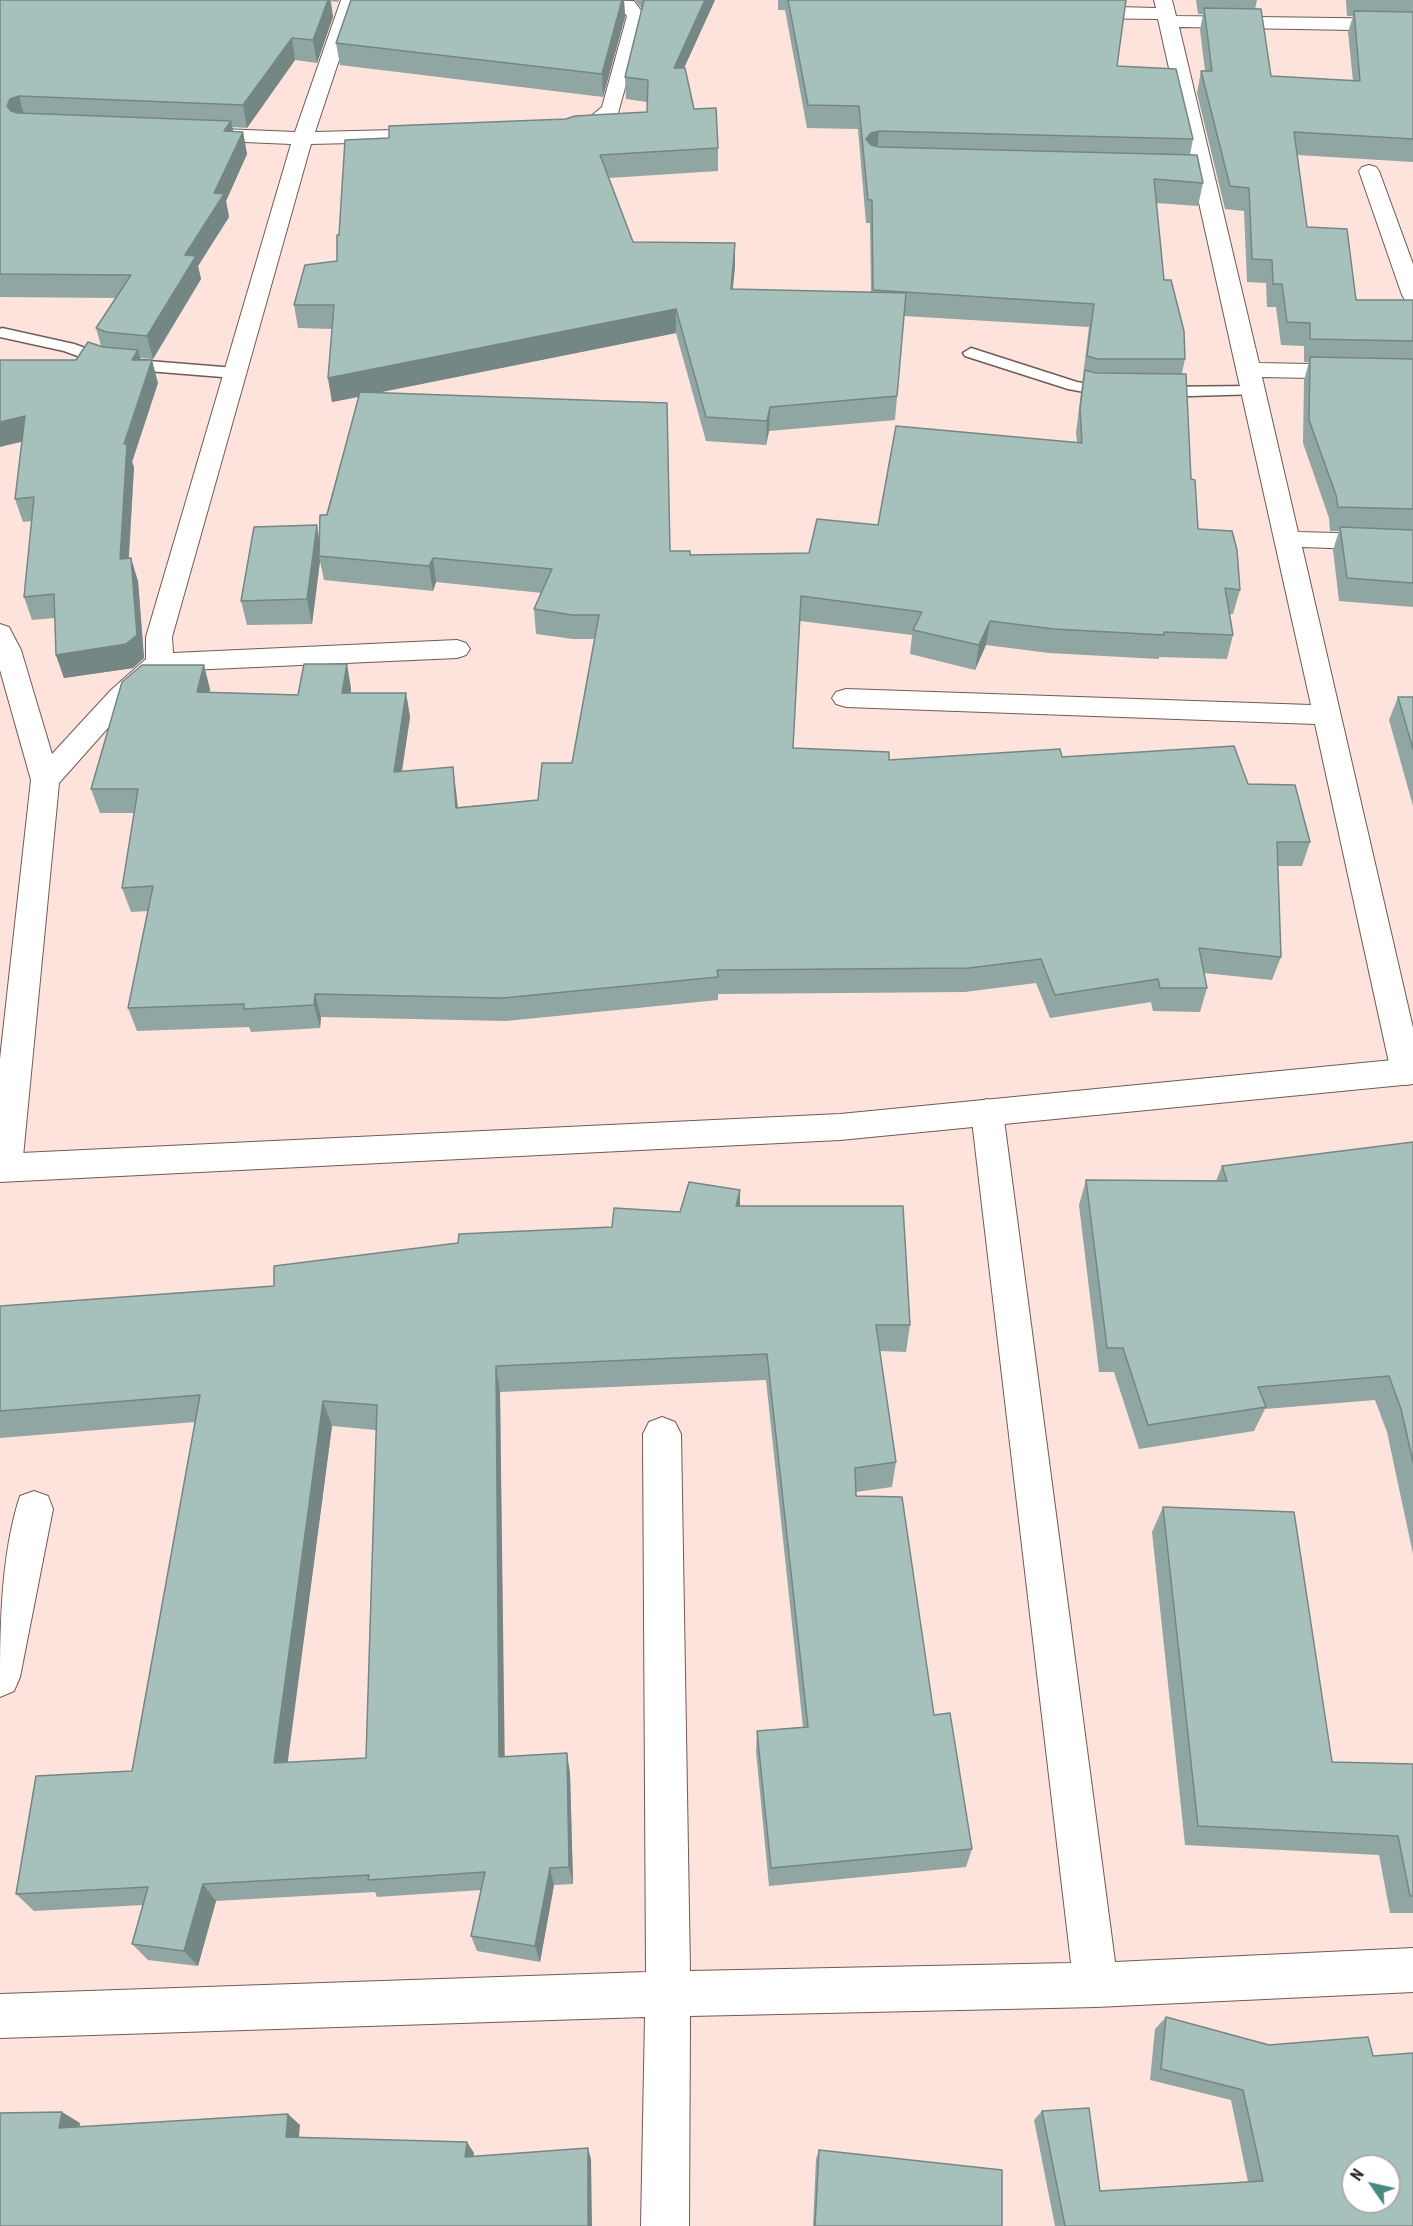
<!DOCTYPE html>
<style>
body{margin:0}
#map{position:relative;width:1413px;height:2226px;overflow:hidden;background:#fde3db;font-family:"Roboto Condensed",sans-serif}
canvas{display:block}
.north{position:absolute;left:1341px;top:2154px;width:60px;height:60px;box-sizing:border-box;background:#fff;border:2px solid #aeaaa9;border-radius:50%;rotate:304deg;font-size:16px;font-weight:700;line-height:24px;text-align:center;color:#342a27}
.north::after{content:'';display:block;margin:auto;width:21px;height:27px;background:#468b80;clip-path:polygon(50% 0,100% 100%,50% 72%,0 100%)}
</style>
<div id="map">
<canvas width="1413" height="2226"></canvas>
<div class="north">N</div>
</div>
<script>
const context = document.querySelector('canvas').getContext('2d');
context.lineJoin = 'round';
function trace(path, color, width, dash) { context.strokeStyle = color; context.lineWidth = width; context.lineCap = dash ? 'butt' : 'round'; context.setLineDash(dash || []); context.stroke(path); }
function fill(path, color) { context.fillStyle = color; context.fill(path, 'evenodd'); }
const service = new Path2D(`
 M2,328L74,344L112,358L235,368L243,373L235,378L110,368L64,351L0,337V329Z
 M971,348L1077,382L1117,389L1119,392L1111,397L1068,389L965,356L963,353Z
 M1254,386L1260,388L1262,391L1260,394L1156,397L1148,392L1156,387Z`);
const minor = new Path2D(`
 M341,0H359L315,132L434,129L441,131L444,135L441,139L434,141L311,144L172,637L173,653L457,640L466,643L470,649L466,655L457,658L167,671L131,702L59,783L22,1167L17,1177L5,1181L0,1179V1059L31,780L0,670V624L9,627L21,650L52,754L111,690L146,659V637L291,144L198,140L191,138L188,134L191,130L198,128L295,132Z
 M588,0L634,1L645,16L618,113L599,129L564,139L557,137L554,133L557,129L585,121L602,107L627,16L622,10L591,4Z
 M1154,0H1172L1176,16L1413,19V31L1179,27L1259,363L1413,366V380L1262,377L1298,532L1413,535V551L1302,547L1413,1028V1083L1407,1085L1396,1081L1391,1072L1315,724L846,707L836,704L832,698L836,692L846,689L1311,705L1158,19L1079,18L1072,16L1070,12L1072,8L1079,6L1156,8Z
 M1369,165L1376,167L1379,171L1413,264V302L1405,300L1402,295L1359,171L1362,167Z
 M987,1099L999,1103L1003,1112L1115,1962L1413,1948V1992L1096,2007L690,2016L689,2226H641L645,2017L0,2038V1994L646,1972L643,1434L649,1422L662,1417L675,1422L681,1434L690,1971L1071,1963L971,1112L975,1103Z
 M34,1491L48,1496L53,1509L20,1677L14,1691L0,1697C0,1632 0,1557 20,1496Z`);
const tertiary = new Path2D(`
 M1413,1058V1084L840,1140L0,1182V1154L840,1114Z`);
trace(service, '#715b54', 3);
trace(minor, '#715b54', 2);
trace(tertiary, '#715b54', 2);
fill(service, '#fff');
fill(minor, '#fff');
fill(tertiary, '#fff');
fill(new Path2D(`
 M0,0H339L338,2L331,1L333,17L317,63L295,60L247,128L232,127L233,131L243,132L247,154L226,201L229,217L198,266L201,279L153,359L140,358L158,383L132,462L134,467L129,558L138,581L144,658L133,668L64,678L56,655L55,618L32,620L24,597L32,521L23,522L15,499L22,441L76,360L101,346L96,328L116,298L0,297Z
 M351,0H624L625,17L603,97L340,65L336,43Z
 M635,0H715L684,68L694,109L718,148V171L609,178L633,242L735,266L733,289L871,292L870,223H866L858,129L807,128L785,10H778V0H1126L1117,66L1193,139L1190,155L1203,183L1198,206L1156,203L1164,280L1185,359L1182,373L1191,479L1198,529L1240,590L1233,614H1230L1233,635L1227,659L1159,657V659L1049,653L986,645L975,670L910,654L912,635L800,621L793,748L889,760L1062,757L1248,784L1310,842L1302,866H1278L1281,957L1272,980L1204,973L1207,988L1200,1012L1153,1011L1151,1002L1050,1018L1036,983L965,992L718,994V1000L506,1021L321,1017L320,1028L251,1032L249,1027L137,1031L128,1008L148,911L131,912L122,888L134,813H100L91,789L210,689L209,692L298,695L351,688V693H406L410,717L402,771L456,791L458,807L538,800L572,763L595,639H573L536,634L534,609L542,593L436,582L433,591L324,580L320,561L312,624L247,625L241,601L319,540L359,397L332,402L328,378L332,329L298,328L294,305L337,261L339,235L389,138L566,119L647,112V102L626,99L625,77L642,9ZM904,316L1089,327L1076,433L1077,442L809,553L690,555L670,551L380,392L676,333L706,441L766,445L769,431L895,420Z
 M1196,0H1257L1255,9L1271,76L1353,81L1348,32L1353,16H1347L1346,0H1413V162L1297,155L1307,227L1356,300H1413V607L1339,601L1333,550L1339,531H1330L1329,518L1303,443L1304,380L1309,362H1304V346L1281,345L1276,307H1267L1266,283L1247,282L1244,211L1225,209L1197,93L1201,71H1205L1200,30L1203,14H1198Z
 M1398,697H1413V806L1389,720Z
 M1413,1142V1554L1387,1432L1375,1400L1265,1409L1254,1431L1139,1449L1114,1372H1099L1079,1205L1086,1180L1216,1181L1222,1166Z
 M740,1190V1206L910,1325L906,1352L880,1351L896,1462L892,1487L856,1492V1496L934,1715L972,1849L966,1867L769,1886L756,1751L757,1731L803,1727L766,1380L500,1392L504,1757L570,1773L573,1884L554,1885L540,1962L477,1951L471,1936L481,1890L377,1897L375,1892L216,1901L198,1966L148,1960L132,1944L143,1905L34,1911L16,1894L132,1771L195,1422L0,1438V1306L274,1286L612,1227L680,1212ZM332,1426L376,1430L366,1758L287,1763Z
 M1163,1507L1332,1762L1413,1764V1913H1390L1379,1855L1185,1845L1152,1532Z
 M1166,2017L1413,2226H1055L1034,2120L1042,2111L1100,2191L1248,2182L1231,2100L1150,2080L1155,2029Z
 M819,2150L1002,2226H813L816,2159Z`), '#8fa6a2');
fill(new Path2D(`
 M328,0H330L333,17L317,63L313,40Z
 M622,0H624L625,17L603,97L602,74Z
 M705,0H715L674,90V68Z
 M292,38L295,60L247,128L243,105Z
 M19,96L25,119L16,122L7,106L10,99Z
 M231,121L236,144L224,131Z
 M879,131L877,154L866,139L871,133Z
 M243,132L247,154L226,201L229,217L198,266L201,279L153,359L147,336Z
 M735,243V266L730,312L731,289Z
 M676,309V333L332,402L328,378Z
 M138,350L144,373L132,360Z
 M152,360L158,383L132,462L134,467L127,582L120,559L124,444Z
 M770,407L769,431L766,445L767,421Z
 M25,416L33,439L0,447V422Z
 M317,525L321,550L319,556L320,561L312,624L307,599Z
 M131,558L138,581L144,658L133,668L64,678L56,655Z
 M433,558L436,582L433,591L429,566Z
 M990,621L986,645L975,670L979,645Z
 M347,664L351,688L346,717L342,693Z
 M204,665L210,689L203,716L197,692Z
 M406,693L410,717L398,796L394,772Z
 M453,767L456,791L460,832L456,808Z
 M315,994L321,1017L320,1028L314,1005Z
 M740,1190V1218L736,1206Z
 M496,1366L500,1392L505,1777L499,1757Z
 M323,1401L332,1426L285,1783L274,1763Z
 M567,1753L570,1773L573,1884L569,1867Z
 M550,1868L554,1885L540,1962L535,1946Z
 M203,1884L216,1901L198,1966L184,1951Z
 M62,2112L80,2123L78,2139L59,2128Z
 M288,2114L300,2125L298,2148L286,2137Z
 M467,2142L474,2153L472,2167L465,2157Z
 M588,2148L591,2159L592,2226H588Z`), '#748784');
const building = new Path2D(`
 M0,0H328L313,40L292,38L243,105L19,96L10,99L7,106L11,111L18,113L231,121L224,131L243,132L214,193L224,194L185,255L196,256L147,336L106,332L96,328L131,275L0,274Z
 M351,0H622L602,74L336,43Z
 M644,0H705L674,68H685L694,109L716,108L718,148L600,155L633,242L735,243L731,289L906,293L897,396L770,407L767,421L706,417L676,309L328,378L334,305H294L305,265L337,261V235H339L345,140L389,138V126L566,119L575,116L647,112L648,80L625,77Z
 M788,0H1126L1117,66L1176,69L1193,139L879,131L871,133L866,139L871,145L879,147L1197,155L1203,183L1154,179L1164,280H1171L1184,331L1185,359H1098L1087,356L1094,304L873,290L872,200H868L859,106L808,105Z
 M1204,8L1261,9L1271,76L1360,81L1354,11L1413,12V139L1294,132L1307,227L1347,229L1356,300H1413V341L1310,339V323L1287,322L1282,284H1273L1272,260L1252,259L1249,188L1230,186L1201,71H1212Z
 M88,342L103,347L138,350L132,360H152L124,444H127L120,559L131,558L137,635L126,644L56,655L54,594L24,597L34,497L15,499L25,416L0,422V360H76Z
 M1310,357L1413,359V509L1338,507L1336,495L1309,420Z
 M1085,370L1096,373L1186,374L1191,479L1195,480L1198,529L1232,531L1237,550L1240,590L1225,588L1233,635L1164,632V635L1054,629L990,621L979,645L913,630L922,612L801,596L793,748L889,752V760L1060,749L1062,757L1234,746L1248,784L1295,785L1310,842H1277L1281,957L1199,948L1207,988H1160L1158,979L1055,995L1041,959L969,968L717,970L718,977L503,998L315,994L314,1005L244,1009V1004L128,1008L153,886L122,888L138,789H91L122,682L142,665H204L197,692L298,695L304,664H347L342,693H406L394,772L453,767L456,808L538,800L542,763H572L599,615H572L534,609L552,569L433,558L429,566L319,556L320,515H327L360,392L667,403L670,551H690V555L809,553L817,519L878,525L896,426L1082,443L1080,409Z
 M317,525L307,599L241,601L254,527Z
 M1340,527L1413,530V583L1347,578Z
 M1398,697H1413V749Z
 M1413,1142V1462L1401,1409L1389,1376L1258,1387L1266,1407L1148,1425L1123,1348H1107L1086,1180L1227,1181L1222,1166Z
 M689,1182L740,1190L736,1206H903L910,1325H876L896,1462L855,1468L856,1496L902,1497L934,1715L950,1713L972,1849L771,1868L757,1731L808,1727L767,1354L496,1366L499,1757L567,1753L569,1867L550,1868L535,1946L471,1936L485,1872L368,1880L369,1875L203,1884L184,1951L132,1944L148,1887L16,1894L36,1776L132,1771L200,1395L0,1411V1306L274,1286V1266L458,1243L459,1234L612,1227L614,1208L680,1212ZM323,1401L377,1405L366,1758L274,1763Z
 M1163,1507L1294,1512L1332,1762L1413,1764V1896H1410L1398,1836L1198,1826Z
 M1166,2017L1269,2045L1368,2037L1373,2056L1413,2053V2226H1065L1042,2111L1089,2108L1100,2191L1263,2181L1243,2090L1161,2069ZM1353,2166H1389V2202H1353Z
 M62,2112L59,2128L288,2114L286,2137L467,2142L465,2157L588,2148V2226H0V2113Z
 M819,2150L1002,2170V2226H815Z`);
fill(building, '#a6c1bc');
trace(building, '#748784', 1.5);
</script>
